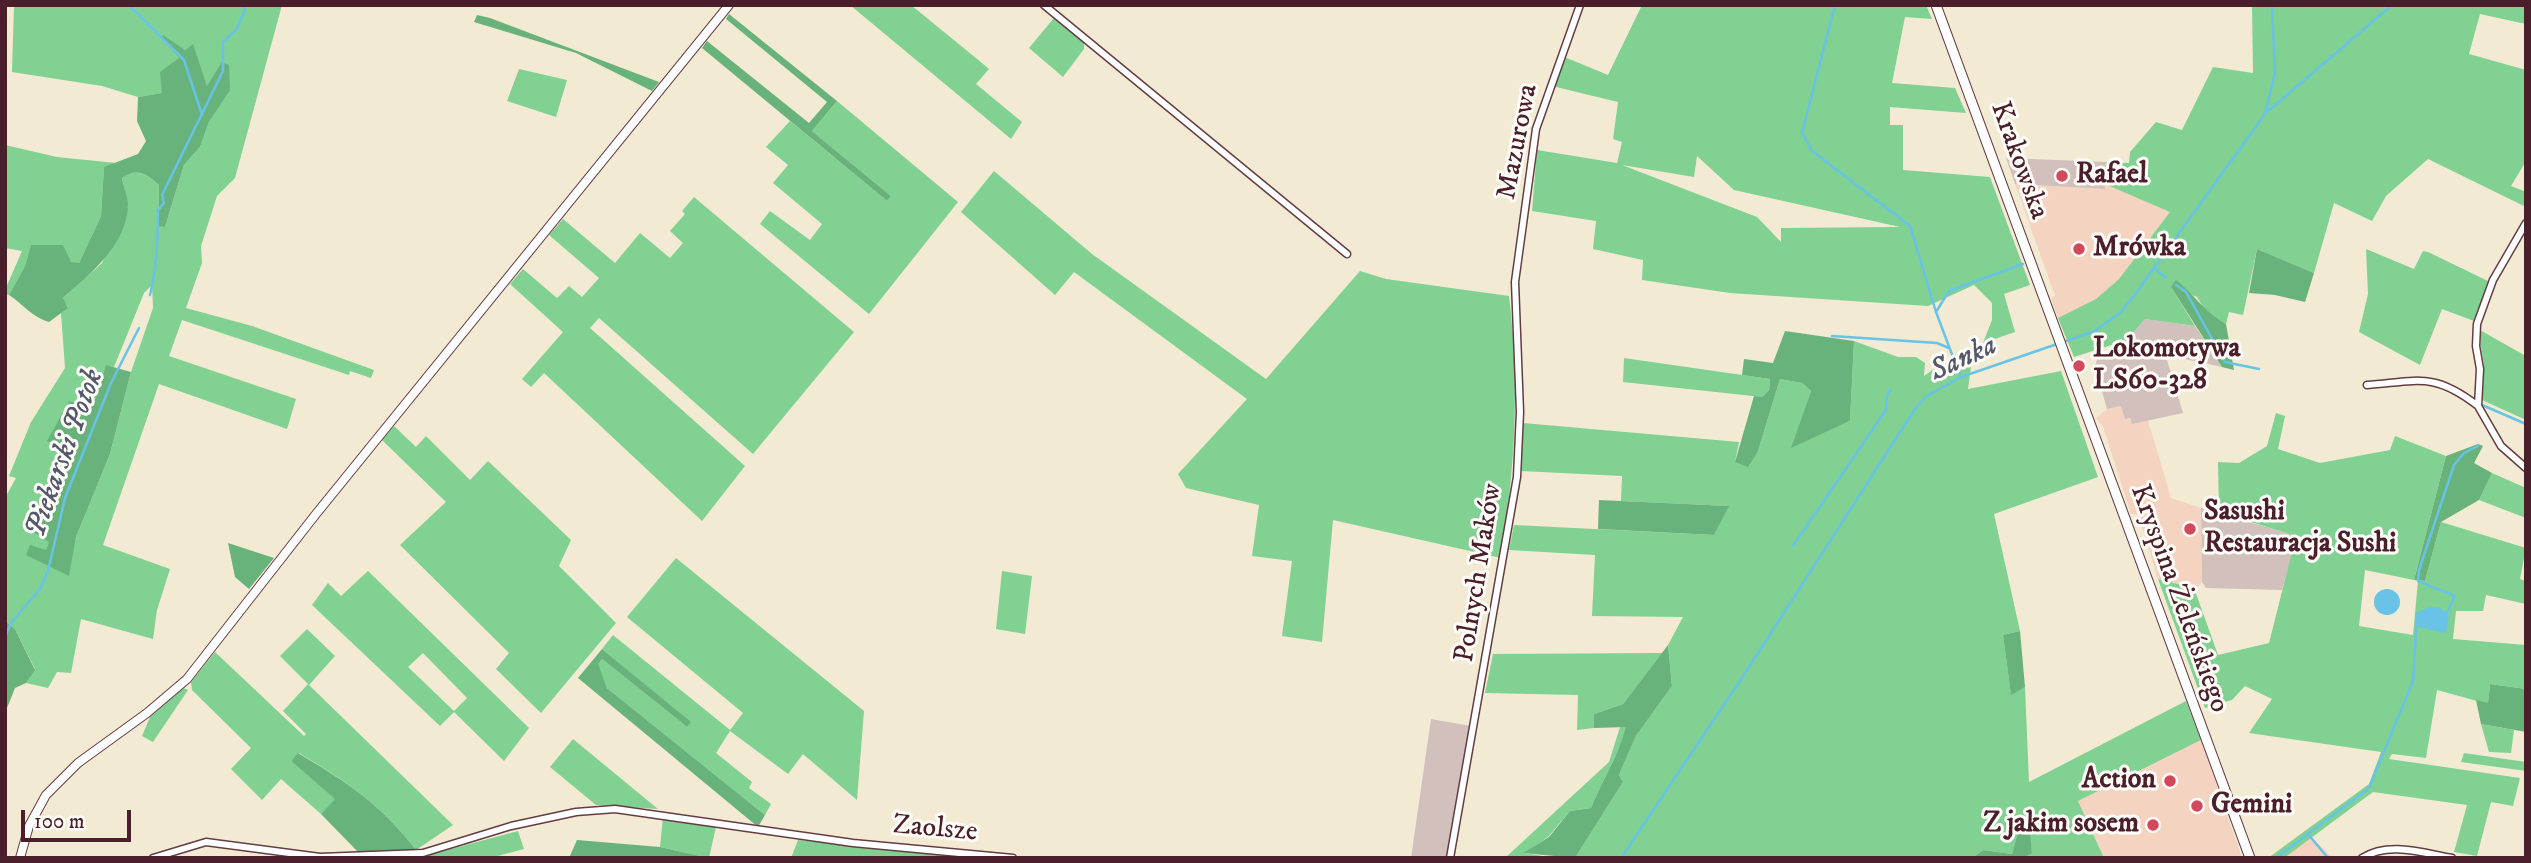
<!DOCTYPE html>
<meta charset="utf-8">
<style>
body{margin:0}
#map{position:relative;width:2531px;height:863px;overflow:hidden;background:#f3ead4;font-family:"IM FELL DW Pica",serif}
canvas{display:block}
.frame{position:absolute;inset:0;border:7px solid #4a1f2b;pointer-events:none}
.scale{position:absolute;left:21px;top:810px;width:110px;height:32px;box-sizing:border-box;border:4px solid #4a1f2b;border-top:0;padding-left:9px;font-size:21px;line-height:24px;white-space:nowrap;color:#4a1f2b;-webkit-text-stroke:5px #fdfcf7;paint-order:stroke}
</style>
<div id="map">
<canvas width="2531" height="863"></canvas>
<div class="frame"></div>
<div class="scale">100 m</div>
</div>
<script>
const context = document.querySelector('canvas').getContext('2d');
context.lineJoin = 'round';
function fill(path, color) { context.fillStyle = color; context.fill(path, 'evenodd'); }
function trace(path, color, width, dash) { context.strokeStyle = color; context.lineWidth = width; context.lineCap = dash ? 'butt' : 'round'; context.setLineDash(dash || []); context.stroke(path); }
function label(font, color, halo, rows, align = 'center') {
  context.font = font + ' "IM FELL DW Pica",serif'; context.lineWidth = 6; context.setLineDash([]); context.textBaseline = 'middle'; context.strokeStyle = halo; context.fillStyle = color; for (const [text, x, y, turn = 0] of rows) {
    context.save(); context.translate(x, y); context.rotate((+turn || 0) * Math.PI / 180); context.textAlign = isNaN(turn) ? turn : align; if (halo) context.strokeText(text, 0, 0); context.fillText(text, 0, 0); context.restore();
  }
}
fill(new Path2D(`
 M2015,184L2104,189L2105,184H2112L2171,211L2119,279L2096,299L2058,318L2051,298L2055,296Z
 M2122,406L2132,424L2148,420L2171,498L2201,508L2202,582L2197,588L2158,579L2143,530L2136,514H2131L2103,427L2096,418L2107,409Z
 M2201,740L2242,858H2104L2078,801Z
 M2310,836L2333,858H2284Z`), '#f5d3c1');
fill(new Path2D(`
 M2006,158L2106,162L2105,189L2015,184Z
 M2145,319L2195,326L2222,367L2115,344L2127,340Z
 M2109,354L2167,360L2183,413L2132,424L2130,418L2125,419L2121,406L2107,409L2095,367L2097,359Z
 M2201,508L2297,536L2282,590L2206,588L2202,582Z
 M1431,719L1471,726L1448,858H1411Z`), '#d1c0bc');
fill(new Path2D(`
 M14,5H282L235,178L217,196L201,246L202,263L186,308L252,326L374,370L371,378L350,371L349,375L182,320L169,356L296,399L287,429L159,384L103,545L170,569L157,610L153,639L81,619L71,673L57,672L48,688L26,683L35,669L15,629L5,621V498L16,478L9,476L31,422L65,368L61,313L68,307L62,299L102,263L128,206L122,178C137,167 146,174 159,185L158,225L165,227L184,165L200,147L209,122L230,89L207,87L192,45L185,50L161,38L179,58L162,93L138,97L102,86L12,72ZM152,285L153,308L131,372L110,454L76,537L68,575L46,550L50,541L25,527L41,520L69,451L48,440L69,401L93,406L106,366L114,367L144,293Z
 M850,5H911L982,63L989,69L976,84L1022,122L1011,139Z
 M1642,5H1926L1932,19L1905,17L1892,83L1955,88L1966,113L1890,107V125H1903V170L1990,177L2030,285L2004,294L2015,332L1983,343L1992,320V303L1974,285L1928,306L1730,293L1642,280L1643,260L1593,249L1596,221L1532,211L1537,150L1617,163L1622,142L1613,139L1618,102L1552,86L1562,56L1608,75ZM1697,156L1734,190L1900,227L1781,228V242L1757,217L1622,165L1694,177Z
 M2252,5H2526V24L2480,14L2469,54L2526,70V161L2511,186L2526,192V207L2428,159L2386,196L2372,221L2334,203L2314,273L2257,249L2243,315L2229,312L2226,324L2208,315L2197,297L2171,287L2195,326L2145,319L2127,340L2074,357L2058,318L2096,299L2119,279L2170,212L2105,184L2106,162L2129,163L2130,152L2156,122L2182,130L2213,67L2253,73Z
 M1054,18L1084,42V49L1063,77L1029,48Z
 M519,69L567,80L556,117L507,101Z
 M837,101L958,202L869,314L760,224L770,211L810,240L822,224L773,183L788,165L766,147L790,121L887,201L891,196L812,131Z
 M5,145L57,157L116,163L104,168L101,216L79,263L26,264L9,295L5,294V290L22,251L5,248Z
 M994,171L1092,254L1266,379L1360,271L1386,279L1509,296C1520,389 1515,466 1501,558L1333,520L1322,642L1282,636L1292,561L1252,556L1259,505L1186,488L1178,474L1247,399L1074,272L1055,295L961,212Z
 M694,197L854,332L753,454L599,318L590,328L745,466L702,521L544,373L531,387L522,379L563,332L510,284L523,269L557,298L569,286L582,297L599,278L549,235L563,219L615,263L640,233L670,258L683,243L670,231L685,214L682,211Z
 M2366,249L2414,269L2423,251L2428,252L2490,282L2474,321L2442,309L2420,365L2359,332L2368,294Z
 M2478,329L2526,356V420L2482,400L2484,365Z
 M1854,341L1898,357H1916L1925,363L1924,376L1955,354L1971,367L1968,389L2061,371L2098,477L1994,514L2020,631L2003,635L2011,694L2025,687L2029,782L2186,701L2201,740L2078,801L2104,858H2023L2032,852L2028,824L2020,826L2012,854L1983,850L1972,858H1575L1623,782L1619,775L1636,736L1672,686L1668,645L1683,617L1592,616L1595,555L1509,550L1514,525L1714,535L1728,506L1621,501L1622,476L1521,471L1523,423L1739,442L1735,462L1758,451L1780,379L1802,383L1811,391L1792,447L1850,421Z
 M1624,358L1770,379L1769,390L1762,397L1623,382Z
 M2276,413L2285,416L2278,449L2320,463L2390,450L2395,436L2446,456L2414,580L2365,570L2359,626L2413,635L2418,581H2425L2441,522L2526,548L2520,579L2526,581V604L2486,595L2483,611H2456L2453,639L2526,645V689L2490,684L2488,704L2437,690L2426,758L2392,754L2389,759L2520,778L2513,806L2491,802L2477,856L2454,852L2467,805L2373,792L2284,858H2268L2369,784L2381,752L2249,733L2272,699L2245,686L2232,700L2205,708L2158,579L2194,588L2218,655L2269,643L2296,536L2219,512L2218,462L2239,463L2267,446Z
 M394,426L416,447L426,436L470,480L488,461L571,540L559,566L616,623L541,713L496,669L509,653L400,545L446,502L382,440Z
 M2492,473L2526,488V518L2479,500Z
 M676,558L864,711L857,800L803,754L788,774L730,731L716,753L752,782L749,788L771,804L765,815L607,688L597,664L602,659L687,727L690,722L602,649L613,635L730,730L743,713L627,617Z
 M368,571L529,728L504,761L454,712L440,726L312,605L328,583L341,596ZM423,653L467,698L454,711L408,667Z
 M1002,571L1032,576L1025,634L996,629Z
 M307,629L335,656L309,685L453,825L416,850C379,802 349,784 299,753L291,761L336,799L321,814L281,779L262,800L231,769L251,748L192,690L191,682L215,652L304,736L306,734L283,711L308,684L280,656Z
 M1662,653L1623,704L1594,714V728L1577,730L1578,695L1485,693L1493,654Z
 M183,688L188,690L153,742L142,736L150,717Z
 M2481,724L2514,730L2511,753L2489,752Z
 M1620,727H1627C1617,758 1603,778 1591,808L1570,811L1548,837L1524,853L1555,858H1505L1609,762Z
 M573,739L658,809L596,805L550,767Z
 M2464,753L2526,762V771L2461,762Z
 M663,817L716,827L709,858L660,847Z
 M518,831L524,849L490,858H417Z
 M798,840L973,858H791Z`), '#80d192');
fill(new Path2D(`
 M729,14L837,101L812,131L891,196L887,201L702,48L707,41L809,123L827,102L726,19Z
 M477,15L490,18L659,82L652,91L576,53L474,22Z
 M163,35L185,50L193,44L207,86L222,62L229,65L230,90L209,122L200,147L184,165L165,227L158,226L159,185C146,174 138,167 122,178C123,186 128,196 128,205C127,245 89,275 63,298L68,308L49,322C33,318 23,304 9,295L26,264L31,245H63L71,262L79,263L101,216L104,167L138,154L146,141L137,121L138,97L162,93L160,72L179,58L161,38Z
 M2257,249L2314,273L2305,302L2275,295L2249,293Z
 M2176,280C2195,295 2205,313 2226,324L2234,370L2222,367L2171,287Z
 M1785,331L1854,341L1850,421L1791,448L1811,391L1802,383L1780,379L1758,451L1748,467L1735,462L1754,396L1762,397L1769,390L1770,379L1742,375L1744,359L1773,363Z
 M106,365L131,372L110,454L76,537L69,576L26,555L30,545L46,550L49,542L25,527L41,519L69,452L47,441L69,401L93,406Z
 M2478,444L2483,446L2474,463L2492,473L2479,500L2441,522L2425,581L2414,580L2446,456Z
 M1599,500L1729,506L1714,535L1598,529Z
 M228,543L274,558L249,589L235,577Z
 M5,621L15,629L35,670L26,683L15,688L5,713Z
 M2020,631L2025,687L2011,695L2003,635Z
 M1668,645L1672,686L1636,736L1619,775L1623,782L1575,858L1523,853L1549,837L1570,811L1591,808C1602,780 1618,757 1626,727L1594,728V714L1623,704Z
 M602,649L691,722L687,727L602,659L598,664L607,688L765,815L758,827L578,678Z
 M2490,684L2526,689V732L2481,724L2476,700L2488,703Z
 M298,753C349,784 379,802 416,850L360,854L321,814L335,799L291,761Z
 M2029,824L2032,853L2023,858H1972L1983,850L2012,854L2020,825Z
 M577,840L660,847L709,858H569Z`), '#68b37c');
fill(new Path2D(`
 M2374 602a13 13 0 1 1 26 0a13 13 0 1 1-26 0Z
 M2431,607L2440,608L2449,615L2446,633L2418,627V612Z`), '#68c3e6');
trace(new Path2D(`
 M129,5L184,60L202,115
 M1835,5L1802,133L1812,151L1910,226L1936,312
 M2267,112L2392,5
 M2154,268L2165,277
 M2176,285L2186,292L2225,362L2259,369
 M150,295C157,267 158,237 158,210L164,203L162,195L223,71V42L236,30L245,10L243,5
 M1832,336L1937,343L1949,348
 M1953,357L1936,312L1949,291L2023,264
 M1957,367L1961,377
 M2482,405L2526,424
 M1793,546L1886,410L1887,396L1891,390
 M2446,614L2455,596L2418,581L2419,570L2454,465L2464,453L2478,446
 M5,637L11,623L40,589L48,571L65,498L111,383L139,328
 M2308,834L2328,858
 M1621,858L1740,681L1915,409L1927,396L1961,377L2095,331L2121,312L2136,293L2265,114L2275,73L2272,5
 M2276,858L2369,788L2413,681L2417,614L2421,615`), '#68c3e6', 2.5);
const minor = new Path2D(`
 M1044,5L1347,254
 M2526,223L2493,280L2477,324L2476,346L2480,369L2478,406L2501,446L2526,468
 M2367,385C2419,381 2434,372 2478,406
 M153,858L206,842L320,857L423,853L511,826L576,812L615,809L853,843L1013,858
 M1450,858L1517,477L1520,412L1515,282L1536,129L1580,5
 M2362,858C2389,841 2423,853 2452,858`);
const tertiary = new Path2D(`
 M20,858L29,826L46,795L78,763L147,713L187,679L316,514L729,5`);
const secondary = new Path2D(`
 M1936,5L2250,858`);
trace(minor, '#633d44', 9);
trace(tertiary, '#633d44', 10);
trace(secondary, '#633d44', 11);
trace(minor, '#fff', 6);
trace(tertiary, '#fff', 8);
trace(secondary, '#fff', 9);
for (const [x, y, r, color] of [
 [2062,176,7,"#d1495b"],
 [2079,249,7,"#d1495b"],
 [2079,366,7,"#d1495b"],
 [2190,529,7,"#d1495b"],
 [2170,781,7,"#d1495b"],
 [2197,806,7,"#d1495b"],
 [2153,825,7,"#d1495b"]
]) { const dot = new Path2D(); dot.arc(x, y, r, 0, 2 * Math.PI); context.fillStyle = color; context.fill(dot); trace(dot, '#fdfcf7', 2.5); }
label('28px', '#4a1f2b', '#fdfcf7', [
 ["Mazurowa",1519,142,-79],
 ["Krakowska",2018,161,70],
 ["Polnych Maków",1480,573,-81],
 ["Kryspina Żeleńskiego",2178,599,70],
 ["Zaolsze",935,830,5]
]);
label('bold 28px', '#4a1f2b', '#fdfcf7', [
 ["Rafael",2076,176],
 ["Mrówka",2093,249],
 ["Lokomotywa",2093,350],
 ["LS60-328",2093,382],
 ["Sasushi",2204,513],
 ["Restauracja Sushi",2204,545],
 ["Action",2156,781,"right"],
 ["Gemini",2211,806],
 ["Z jakim sosem",2139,825,"right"]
], 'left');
label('italic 30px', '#54586c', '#fdfcf7', [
 ["Sanka",1964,360,-25],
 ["Piekarski Potok",66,454,-70]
]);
</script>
